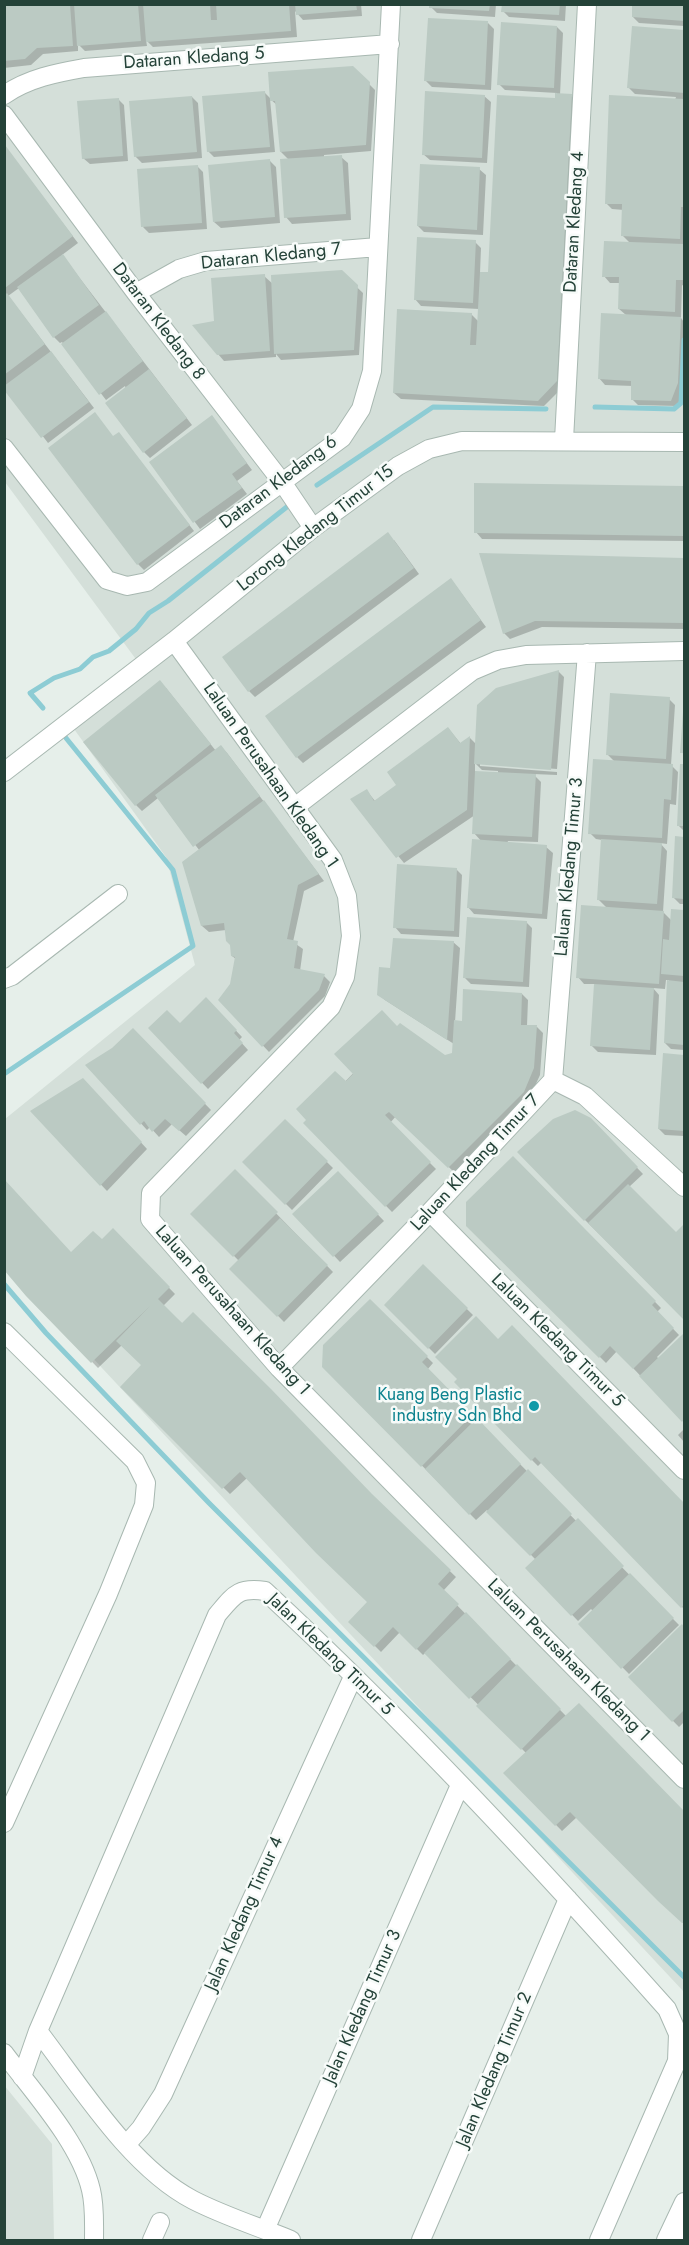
<!DOCTYPE html>
<style>
body{margin:0}
#map{position:relative;width:689px;height:2245px;overflow:hidden;background:#e6efea;font-family:Jost,sans-serif}
canvas{display:block}
.frame{position:absolute;inset:0;border:6px solid #244238;pointer-events:none}
</style>
<div id="map">
<canvas width="689" height="2245"></canvas>
<div class="frame"></div>
</div>
<script>
const context = document.querySelector('canvas').getContext('2d');
context.lineJoin = 'round';
function fill(path, color) { context.fillStyle = color; context.fill(path, 'evenodd'); }
function trace(path, color, width, dash) { context.strokeStyle = color; context.lineWidth = width; context.lineCap = dash ? 'butt' : 'round'; context.setLineDash(dash || []); context.stroke(path); }
function label(font, color, halo, rows, align = 'center') {
  context.font = font + ' Jost,sans-serif'; context.lineWidth = 5; context.setLineDash([]); context.textBaseline = 'middle'; context.strokeStyle = halo; context.fillStyle = color; for (const [text, x, y, turn = 0] of rows) {
    context.save(); context.translate(x, y); context.rotate((+turn || 0) * Math.PI / 180); context.textAlign = isNaN(turn) ? turn : align; if (halo) context.strokeText(text, 0, 0); context.fillText(text, 0, 0); context.restore();
  }
}
fill(new Path2D(`
 M5,5H684V1992L5,1264V1119L195,965L166,857L69,722L138,662L5,482Z
 M4,2085L52,2144L54,2240H5Z`), '#d4dfd9');
fill(new Path2D(`
 M4,4H361L362,16L303,20L295,11L297,37L153,47L146,40L147,46L85,51L78,44V51L43,54L31,65L4,68Z
 M431,4H496L495,17L437,13L431,7Z
 M503,4H566L565,21L509,17L503,11Z
 M634,4H684V26L639,23L633,17Z
 M488,23L494,29L491,90L432,87L426,81Z
 M557,27L563,33L560,95L571,96L578,102L563,387L544,406L401,399L394,393L471,314L479,322V309L421,306L415,299L475,242L481,248L480,273L490,274L556,100L557,93L505,90L499,84Z
 M633,28L684,32V286L682,285L681,318L684,322V390L677,406L638,405L632,399L633,386L605,385L599,378L626,315L619,309L620,283H610L604,276L630,243L622,235L624,210L612,209L606,203L675,100L676,97L635,94L629,88Z
 M353,68L375,90L371,151L324,155V158L341,157L348,163L351,220L292,224L286,217L289,160L281,152L277,105L270,99L275,152L214,157L208,151L264,92L272,100Z
 M484,96L491,102L487,163L430,160L423,154Z
 M192,97L198,103L202,158L142,163L135,156Z
 M118,99L124,105L128,161L90,164L83,158Z
 M4,147L78,243L62,255L192,425L150,458L144,452L125,386L106,400L62,342L60,343L54,337L19,288L8,296L94,408L48,443L4,385Z
 M270,161L276,167L280,223L221,228L214,222Z
 M197,166L203,172L207,229L149,233L143,227Z
 M479,169L486,175L483,235L424,232L418,226Z
 M341,272L363,293L359,355L281,360L276,354V357L224,361L218,354L216,323L264,276L273,284Z
 M212,417L252,470L237,481L247,494L200,529L151,462Z
 M119,434L194,531L144,570L138,564L114,437Z
 M476,485L684,487V541L482,539L476,532Z
 M394,540L419,574L255,697L249,691Z
 M481,555L684,560V629L542,627L510,639L504,633Z
 M456,586L486,627L303,763L297,757Z
 M558,671L564,677L557,769L480,763V766L557,772V775L533,774L541,782L538,842L508,841L507,844L546,847L553,853L547,919L474,914L468,907L482,842L474,833L475,815L404,863L352,800L367,791L375,801L398,785L448,728L461,744L470,738L476,744ZM475,763L482,770L498,771V774L475,772Z
 M166,688L216,751L221,747L227,753L324,881L304,891L293,942L303,949L300,971L324,976L330,982L325,996L269,1052L220,1000L231,985L236,959L232,956V944L226,930L209,932L202,926L200,851L158,798L142,811L136,805Z
 M669,699L675,705L671,765L678,772L676,805L670,804L667,844L660,843L667,851L663,912L671,920L672,911L684,912V1050L671,1049L665,1043L669,980H666L665,989L653,988L659,995L656,1055L598,1052L591,1045L595,984H584L578,977L607,908L598,899L602,840L596,839L590,833L615,762L607,754Z
 M684,707V755L682,752Z
 M682,765H684V831L678,825Z
 M677,838H684V904H680L673,897Z
 M456,869L462,875L459,937L401,934L395,927Z
 M526,922L532,928L529,987L471,984L465,978Z
 M453,942L460,948L455,1022L463,1023L522,994L528,1000L527,1026L537,1027L543,1033L540,1075L529,1099L455,1173L396,1116L390,1123L436,1169L392,1212L305,1123L397,1028L445,1057L453,1054L454,1044L385,1000L378,994L392,970Z
 M206,999L242,1037L239,1040L248,1050L208,1089L150,1028L180,1025Z
 M133,1030L211,1110L186,1136L172,1124L159,1137L150,1127L147,1130L88,1065L113,1049Z
 M664,1055L684,1056V1136L665,1135L659,1129Z
 M89,1086L147,1149L107,1191L32,1111Z
 M590,1119L643,1174L629,1187L676,1234L684,1226V1318L585,1220Z
 M285,1121L333,1168L292,1210L244,1162Z
 M513,1158L661,1308L657,1312L679,1335L657,1357L659,1359L683,1336L684,1338V1422L617,1351L606,1363L468,1225Z
 M235,1171L333,1272L284,1322L232,1269L239,1261L193,1214Z
 M338,1173L384,1221L340,1262L295,1214Z
 M113,1230L175,1294L163,1306L375,1499L456,1577L443,1591L566,1716L579,1705L684,1813V1923L577,1817L562,1831L505,1773L526,1753L426,1652L423,1655L400,1632L381,1652L351,1622L369,1602L247,1478L230,1494L122,1387L143,1365L122,1345L98,1368L27,1295L72,1254L102,1241Z
 M423,1266L473,1315L435,1354L386,1305Z
 M370,1301L433,1363L427,1370L679,1625L629,1674L580,1624L593,1611L591,1609L578,1621L527,1568L536,1560L487,1510L476,1520L324,1367Z
 M512,1328L684,1505V1609L542,1462L538,1466L532,1460L498,1341Z
 M684,1429V1442L678,1435Z
 M682,1626L684,1629V1722L679,1727L630,1677Z`), '#0003');
trace(new Path2D(`
 M595,407L674,409L681,403L684,340
 M317,485L433,407L546,409
 M43,708L30,693L54,678L80,669L93,657L109,651L136,629L149,613L168,601L288,506
 M4,1074L193,946L173,870L66,738
 M4,1284L46,1333L209,1503L684,1977`), '#8dccd4', 5);
fill(new Path2D(`
 M4,4H70L73,46L37,48L25,59L4,61Z
 M74,4H138L141,41L77,46Z
 M143,4H210L211,20H217L216,4H289L291,31L146,42Z
 M295,4H356L357,10L296,15Z
 M429,4H490L489,11L429,8Z
 M502,4H560L559,15L501,12Z
 M632,4H684V21L632,17Z
 M428,18L488,21L485,85L424,81Z
 M501,22L557,26L554,88L497,85Z
 M632,26L684,30V93L627,88Z
 M353,66L370,82L366,145L280,152L275,101H270L268,72Z
 M265,91L270,147L207,152L202,96Z
 M425,91L485,95L482,158L422,155Z
 M555,93L572,94L557,381L538,401L393,393L397,309L472,313L470,345H476L480,272H488L497,95L555,98Z
 M609,95L684,99V207H681L680,239L621,236L622,204H605Z
 M192,96L197,152L134,157L129,101Z
 M119,98L123,156L82,159L77,101Z
 M5,145L73,236L5,288Z
 M342,155L346,214L284,218L280,159Z
 M270,159L275,217L213,222L208,165Z
 M420,164L480,167L477,230L417,226Z
 M198,165L202,223L141,227L137,169Z
 M417,237L476,240L473,303L414,300Z
 M604,241L684,244V280H676L675,312L618,309L619,277H602Z
 M63,254L99,305L53,338L17,287Z
 M342,270L358,285L354,350L274,354L271,275Z
 M265,274L270,351L217,355L192,325L214,321L211,278Z
 M7,293L45,344L4,375V296Z
 M106,311L143,361L99,395L61,344Z
 M601,313L681,317L678,383L671,401L631,400V381L598,379Z
 M51,351L89,402L41,438L4,390V386Z
 M149,369L187,418L143,453L105,403Z
 M95,412L113,436L119,432L190,525L137,565L48,448Z
 M212,415L247,463L232,474L242,488L193,523L149,462Z
 M474,483L684,486V536L474,533Z
 M388,532L414,568L248,692L222,657Z
 M479,553L684,558V623L535,621L503,634Z
 M451,578L481,620L296,758L265,716Z
 M559,670L551,770L474,764L477,705L496,688Z
 M160,680L211,744L135,806L83,742Z
 M610,693L670,697L666,759L606,755Z
 M683,712H684V753H680Z
 M448,727L460,743L470,736L467,810L396,858L350,799L367,789L374,801L396,785L387,772Z
 M221,745L260,796L193,847L155,795Z
 M593,759L673,764L671,800L664,799L662,838L588,834Z
 M680,764H684V826H677Z
 M475,771L536,774L532,837L472,834Z
 M264,800L319,874L298,885L287,939L298,941L294,968L325,974L319,990L262,1047L218,1000L230,984L235,957L231,956L230,945L226,941L224,923L201,926L182,862Z
 M675,836L684,837V899L672,898Z
 M472,839L547,845L542,914L467,908Z
 M601,839L662,843L657,904L597,900Z
 M397,864L457,868L454,931L393,928Z
 M581,905L664,911L659,984L576,978Z
 M671,909L684,910V976L661,974L663,939L669,940Z
 M467,917L527,921L523,982L463,978Z
 M393,938L454,941L447,1040L377,995L379,967L390,968Z
 M667,980L684,982V1045L664,1043Z
 M594,984L654,988L650,1050L590,1046Z
 M463,989L522,993L521,1025H537L534,1068L524,1092L448,1168L389,1112L385,1115L431,1162L385,1207L303,1123L306,1120L296,1109L335,1071L346,1081L353,1074L334,1054L382,1010L397,1026L400,1023L445,1055L452,1053L454,1020L462,1021Z
 M206,997L237,1030L234,1033L243,1043L201,1084L148,1028L167,1010L180,1023Z
 M133,1028L206,1103L179,1131L165,1119L152,1132L144,1121L140,1125L85,1065L112,1048Z
 M663,1053L684,1055V1131L658,1129Z
 M83,1078L142,1142L100,1186L30,1111Z
 M575,1110L591,1118L638,1167L584,1221L517,1152L553,1119Z
 M285,1119L328,1161L285,1205L242,1162Z
 M513,1156L656,1301L652,1305L674,1328L633,1369L610,1346L599,1358L466,1226V1202Z
 M235,1169L278,1212L233,1257L190,1214Z
 M338,1171L379,1214L333,1257L292,1214Z
 M4,1179L71,1252L93,1231L102,1239L113,1228L170,1287L158,1299L182,1323L193,1312L271,1389L372,1494L451,1570L438,1584L459,1604L416,1650L393,1627L374,1647L348,1622L367,1602L316,1553L240,1472L222,1489L120,1387L141,1365L116,1341L150,1306L91,1363L26,1296L4,1270Z
 M628,1184L676,1232L684,1224V1320L588,1223Z
 M280,1218L328,1265L277,1317L229,1269Z
 M423,1264L468,1308L428,1349L384,1305Z
 M370,1299L428,1356L422,1362L473,1414L421,1467L322,1367L323,1345Z
 M476,1316L498,1339L512,1325L684,1503V1605L681,1608L535,1457L531,1461L454,1382L457,1379L435,1357Z
 M683,1334L684,1336V1419L682,1422L639,1376Z
 M477,1418L521,1464L469,1515L425,1469Z
 M528,1469L572,1514L530,1556L486,1512Z
 M578,1518L624,1566L571,1616L525,1568Z
 M630,1573L674,1618L621,1669L578,1624Z
 M466,1612L511,1659L469,1699L424,1653Z
 M682,1624L684,1627V1710L672,1722L628,1677Z
 M517,1664L561,1709L521,1750L476,1706Z
 M579,1703L684,1811V1923H682L658,1901L570,1812L555,1826L503,1773Z`), '#bbcac3');
const street = new Path2D(`
 M4,95C29,78 56,73 84,68L390,44
 M4,115L136,293L282,482L313,528
 M136,293L179,269L206,261L378,247
 M564,440L587,4
 M4,448L107,580L127,586L147,582L342,438L361,409L372,371L391,4
 M174,641L333,860L347,896L351,936L345,977L331,1007L151,1193L150,1219L279,1368L684,1779
 M4,772L174,641L313,528L398,466L429,449L462,441L684,442
 M295,807L472,671L498,660L526,655L684,651
 M4,979L12,976L118,894
 M553,1080L587,653
 M430,1212L684,1470
 M4,1332L135,1461L146,1483L144,1505L108,1594L4,1823
 M279,1368L430,1212L553,1080L585,1096L684,1187
 M38,2031C81,2087 130,2167 193,2200C224,2216 259,2227 291,2240
 M4,2053C33,2092 80,2143 91,2190C95,2206 94,2223 94,2240
 M22,2077L38,2031L217,1615C234,1595 238,1587 265,1591C407,1723 538,1864 667,2009L678,2034L677,2061L599,2240
 M126,2145L141,2128L163,2094L353,1677
 M265,2230L460,1785
 M152,2240L160,2222
 M421,2240L568,1899
 M666,2240L684,2202`);
const secondary = new Path2D(`
 M677,2240L684,2225`);
trace(street, '#a8b8b1', 20);
trace(secondary, '#a4bbb2', 20);
trace(street, '#fff', 18);
trace(secondary, '#fff', 18);
for (const [x, y, r, color] of [
 [534,1406,6,"#0f9aa8"]
]) { const dot = new Path2D(); dot.arc(x, y, r, 0, 2 * Math.PI); context.fillStyle = color; context.fill(dot); trace(dot, '#f7fbf9', 2); }
label('18px', '#244238', '#f7fbf9', [
 ["Dataran Kledang 5",194,59,-4],
 ["Dataran Kledang 4",575,222,-87],
 ["Dataran Kledang 7",271,257,-6],
 ["Dataran Kledang 8",158,322,53],
 ["Dataran Kledang 6",279,483,-37],
 ["Lorong Kledang Timur 15",316,529,-38],
 ["Laluan Perusahaan Kledang 1",270,776,55],
 ["Laluan Kledang Timur 3",570,867,-85],
 ["Laluan Kledang Timur 7",476,1163,-47],
 ["Laluan Perusahaan Kledang 1",232,1311,48],
 ["Laluan Kledang Timur 5",557,1341,45],
 ["Jalan Kledang Timur 5",330,1655,44],
 ["Laluan Perusahaan Kledang 1",568,1661,45],
 ["Jalan Kledang Timur 4",245,1914,-66],
 ["Jalan Kledang Timur 3",363,2007,-66],
 ["Jalan Kledang Timur 2",495,2070,-67]
]);
label('18px', '#0d838f', '#f7fbf9', [
 ["Kuang Beng Plastic",522,1396],
 ["industry Sdn Bhd",522,1417]
], 'right');
</script>
